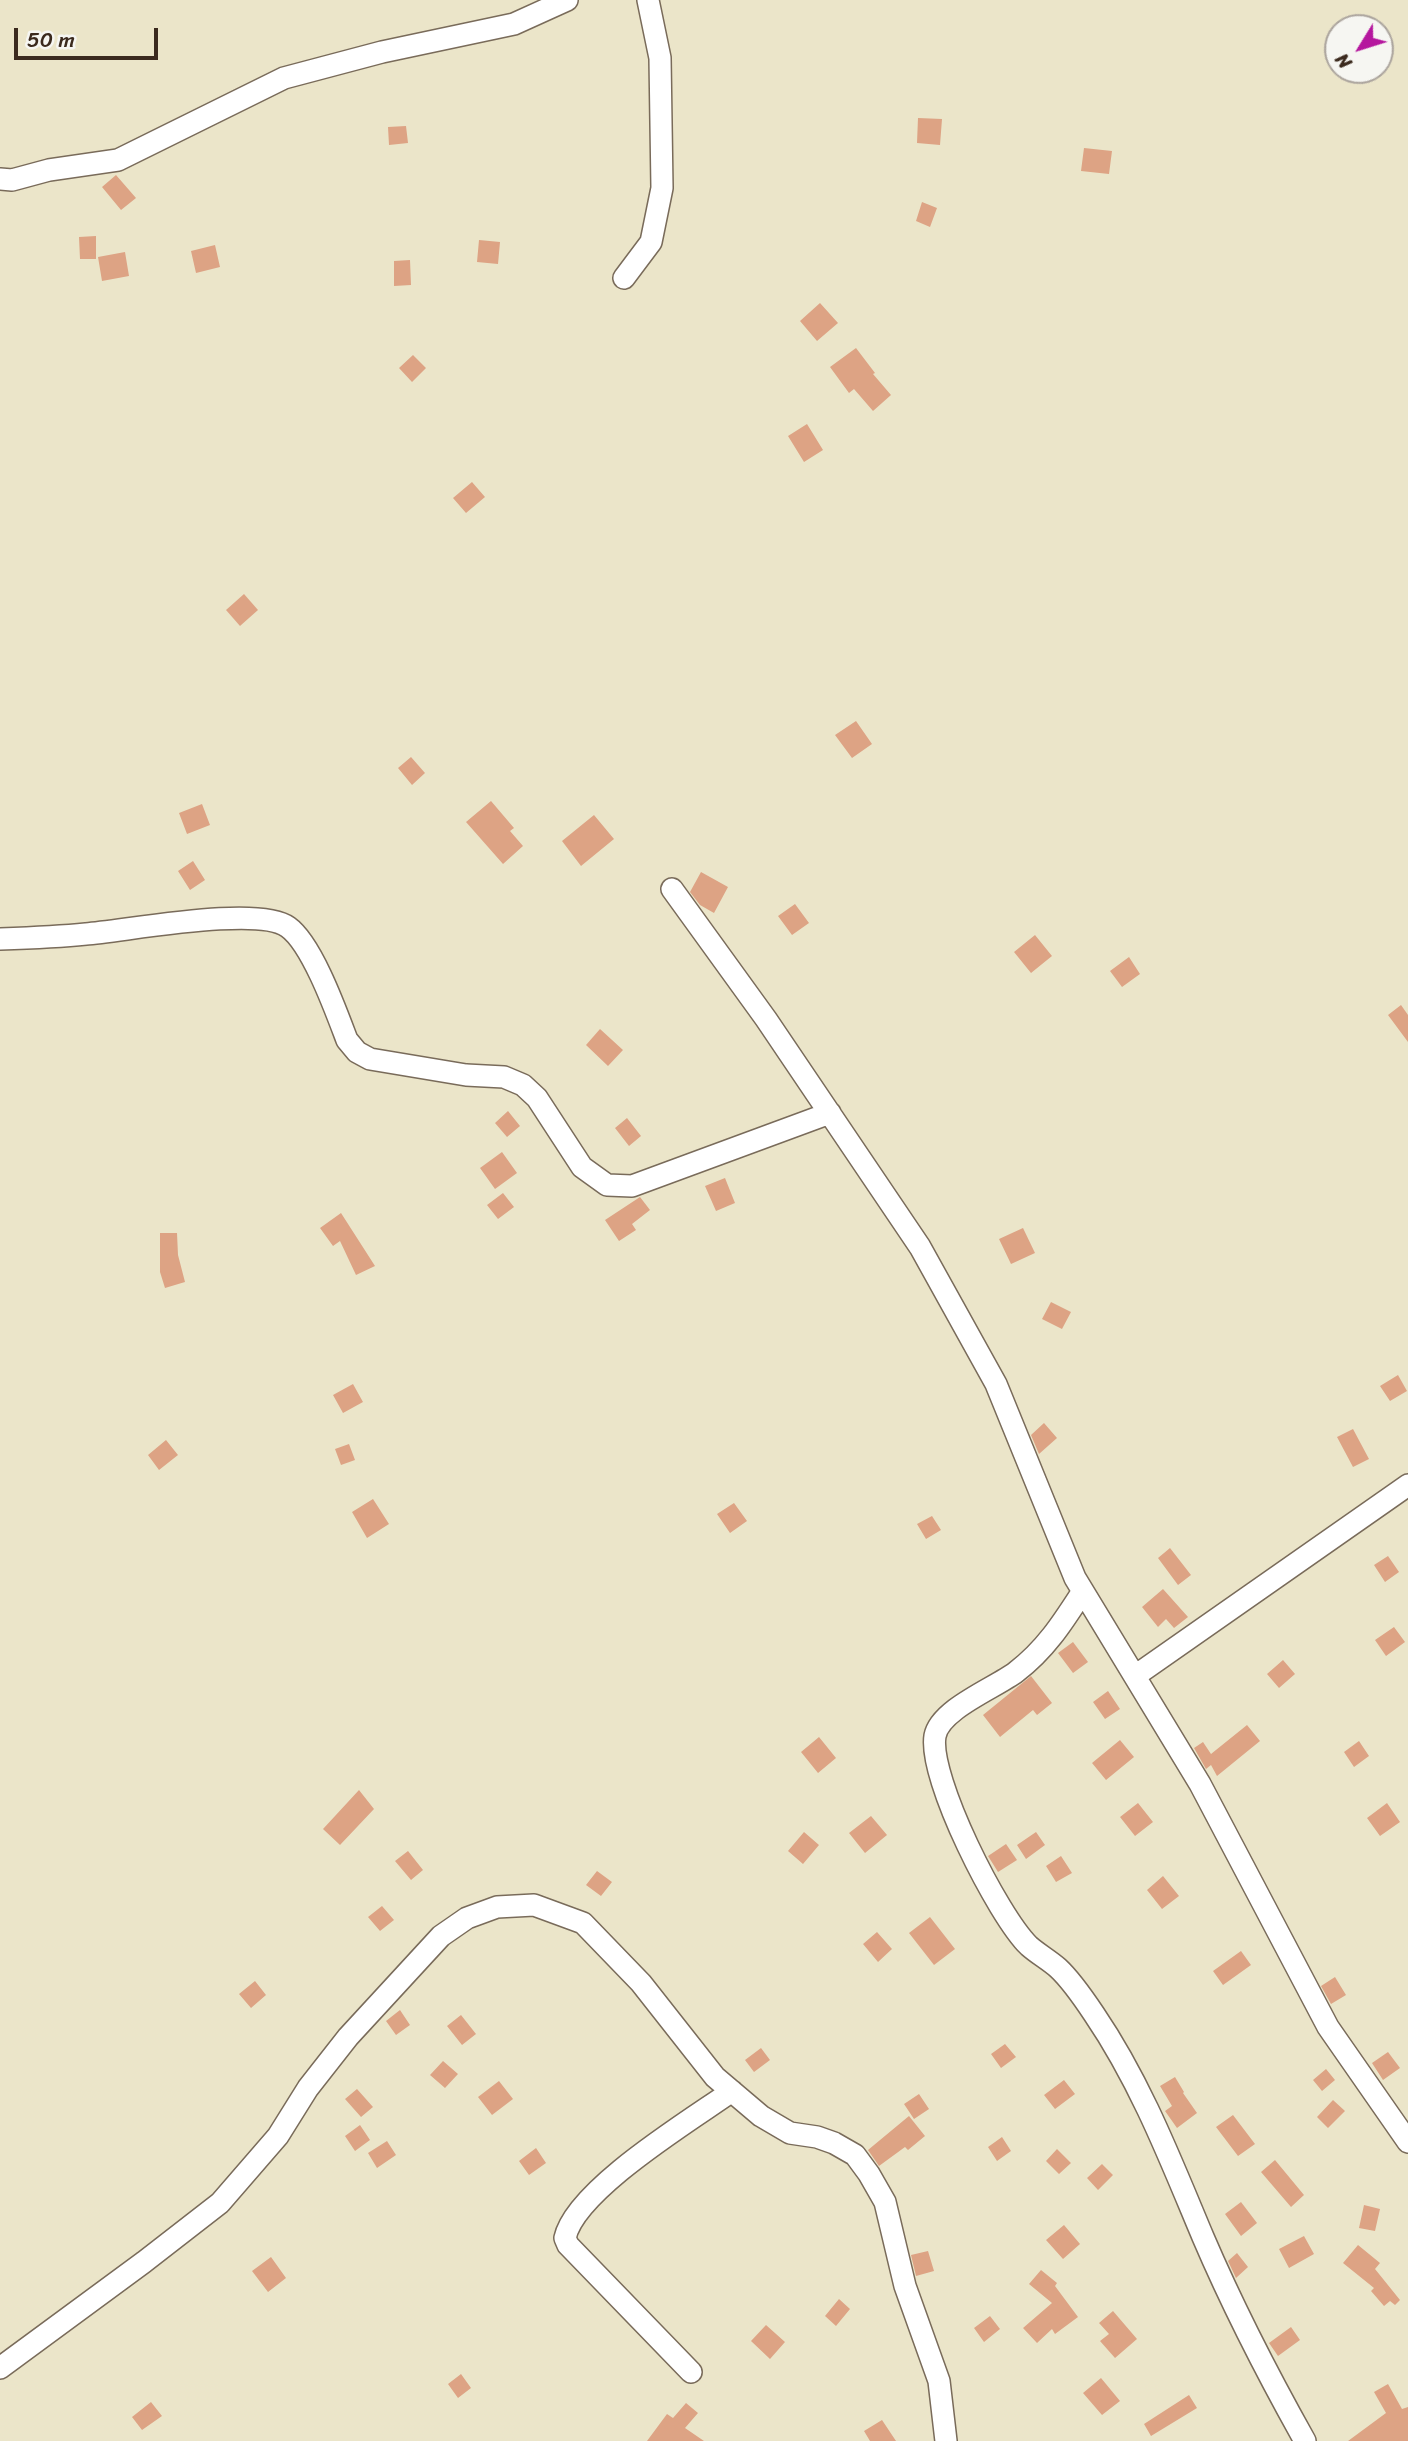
<!DOCTYPE html>
<style>
body{margin:0}
#map{position:relative;width:1408px;height:2441px;overflow:hidden;background:#ebe5c9;font-family:Sriracha,sans-serif}
canvas{display:block}
.north{position:absolute;left:1324px;top:14px;width:70px;height:70px;box-sizing:border-box;background:#f6f6f2;border:2px solid #aba49d;border-radius:50%;rotate:232deg;font-size:19px;font-weight:700;line-height:28px;text-align:center;color:#3b2a1e}
.north::after{content:'';display:block;margin:auto;width:24px;height:32px;background:#b5179e;clip-path:polygon(50% 0,100% 100%,50% 72%,0 100%)}
.scale{position:absolute;left:14px;top:28px;width:144px;height:32px;box-sizing:border-box;border:4px solid #3b2a1e;border-top:0;padding-left:9px;font-size:21px;line-height:24px;white-space:nowrap;color:#3b2a1e;-webkit-text-stroke:5px #f6f6f2;paint-order:stroke}
</style>
<div id="map">
<canvas width="1408" height="2441"></canvas>
<div class="north">N</div>
<div class="scale">50 m</div>
</div>
<script>
const context = document.querySelector('canvas').getContext('2d');
context.lineJoin = 'round';
function fill(path, color) { context.fillStyle = color; context.fill(path, 'evenodd'); }
function trace(path, color, width, dash) { context.strokeStyle = color; context.lineWidth = width; context.lineCap = dash ? 'butt' : 'round'; context.setLineDash(dash || []); context.stroke(path); }
fill(new Path2D(`
 M918,118L942,119L940,145L917,143Z
 M406,126L408,143L389,145L388,127Z
 M1084,148L1112,151L1109,174L1081,171Z
 M116,175L136,198L121,210L102,187Z
 M922,202L937,208L930,227L916,221Z
 M96,236V259H80L79,237Z
 M479,240L500,242L498,264L477,262Z
 M215,245L220,267L196,273L191,251Z
 M125,252L129,276L102,281L98,257Z
 M410,260L411,285L394,286V261Z
 M820,303L838,323L817,341L800,321Z
 M856,348L875,373L873,374L891,395L873,411L854,389L849,393L830,367Z
 M413,355L426,368L412,382L399,368Z
 M807,424L823,450L804,462L788,436Z
 M472,482L485,497L466,513L453,498Z
 M244,594L258,610L240,626L226,610Z
 M856,721L872,744L852,758L835,735Z
 M411,757L425,773L412,785L398,768Z
 M491,801L514,828L510,831L523,846L503,864L466,822Z
 M202,804L210,825L187,834L179,813Z
 M594,815L614,839L581,866L562,841Z
 M193,861L205,880L190,890L178,871Z
 M701,872L728,887L714,913L700,905L690,892Z
 M795,904L809,923L792,935L778,916Z
 M1035,935L1052,956L1031,973L1014,952Z
 M1129,957L1140,974L1122,987L1110,971Z
 M1401,1005L1408,1015V1042L1388,1015Z
 M600,1029L623,1050L608,1066L586,1045Z
 M508,1111L520,1126L507,1137L495,1123Z
 M627,1118L641,1136L629,1146L615,1128Z
 M502,1152L517,1173L495,1189L480,1168Z
 M725,1178L735,1203L716,1211L705,1186Z
 M503,1193L514,1207L498,1219L487,1205Z
 M640,1197L650,1210L632,1224L636,1230L619,1241L605,1220Z
 M341,1213L375,1266L356,1275L340,1241L333,1246L320,1228Z
 M1023,1228L1035,1253L1011,1264L999,1239Z
 M160,1233H177L178,1255L185,1282L165,1288L160,1272Z
 M1051,1302L1071,1312L1062,1329L1042,1319Z
 M1398,1375L1407,1391L1390,1401L1380,1386Z
 M353,1384L363,1402L343,1413L333,1395Z
 M1044,1423L1057,1438L1039,1454L1031,1435Z
 M1353,1429L1369,1459L1353,1467L1337,1437Z
 M166,1440L178,1455L159,1470L148,1455Z
 M349,1444L355,1460L341,1465L335,1449Z
 M373,1499L389,1524L367,1538L352,1512Z
 M734,1503L747,1521L730,1533L717,1514Z
 M932,1516L941,1530L926,1539L917,1524Z
 M1170,1548L1191,1575L1178,1585L1158,1558Z
 M1388,1556L1399,1572L1385,1582L1374,1565Z
 M1163,1589L1188,1617L1174,1628L1166,1619L1158,1627L1142,1607Z
 M1394,1627L1405,1642L1386,1656L1375,1640Z
 M1073,1642L1088,1662L1073,1673L1058,1653Z
 M1283,1660L1295,1674L1279,1688L1267,1674Z
 M1031,1676L1052,1703L1037,1715L1033,1710L1000,1737L983,1715Z
 M1108,1691L1120,1709L1105,1719L1093,1702Z
 M1247,1725L1260,1741L1217,1776L1211,1765L1206,1769L1194,1748L1203,1742L1211,1754Z
 M819,1737L836,1758L818,1773L801,1752Z
 M1120,1740L1134,1757L1106,1780L1092,1763Z
 M1359,1741L1369,1756L1354,1767L1344,1752Z
 M359,1790L374,1809L340,1845L323,1829Z
 M1138,1803L1153,1822L1135,1836L1120,1817Z
 M1387,1803L1400,1822L1380,1836L1367,1818Z
 M871,1816L887,1835L865,1853L849,1833Z
 M804,1832L819,1845L803,1864L788,1851Z
 M1036,1832L1045,1845L1026,1859L1017,1845Z
 M1006,1844L1017,1860L998,1872L988,1856Z
 M408,1851L423,1870L411,1880L395,1861Z
 M1061,1856L1072,1873L1056,1882L1046,1866Z
 M597,1871L612,1882L601,1896L586,1885Z
 M1163,1876L1179,1896L1162,1909L1147,1890Z
 M382,1906L394,1920L380,1931L368,1917Z
 M930,1917L955,1949L934,1965L909,1933Z
 M877,1932L892,1949L878,1962L863,1944Z
 M1241,1951L1251,1965L1223,1985L1213,1971Z
 M1335,1977L1346,1995L1331,2004L1321,1986Z
 M255,1981L266,1995L251,2008L239,1994Z
 M400,2010L410,2025L396,2035L386,2021Z
 M461,2015L476,2034L462,2045L447,2026Z
 M1005,2044L1016,2057L1001,2068L991,2054Z
 M761,2048L770,2060L754,2072L745,2060Z
 M1388,2052L1400,2068L1383,2080L1372,2063Z
 M443,2061L458,2074L445,2088L430,2075Z
 M1326,2069L1335,2080L1322,2091L1313,2080Z
 M1175,2077L1184,2092L1183,2093L1197,2113L1177,2128L1165,2111L1172,2106L1160,2086Z
 M1064,2080L1075,2094L1055,2109L1044,2095Z
 M499,2081L513,2099L492,2115L478,2097Z
 M357,2089L373,2107L361,2117L345,2099Z
 M919,2094L929,2109L914,2119L904,2104Z
 M1333,2100L1345,2111L1328,2128L1317,2117Z
 M1233,2115L1255,2144L1238,2156L1216,2127Z
 M909,2116L925,2136L908,2150L905,2147L879,2166L868,2150Z
 M360,2125L370,2140L355,2151L345,2136Z
 M1002,2137L1011,2151L997,2161L988,2147Z
 M387,2141L396,2155L377,2168L368,2153Z
 M536,2148L546,2163L529,2175L519,2161Z
 M1057,2149L1071,2163L1059,2174L1046,2161Z
 M1275,2160L1304,2195L1291,2207L1261,2172Z
 M1102,2164L1113,2175L1098,2190L1087,2178Z
 M1241,2202L1257,2223L1241,2236L1225,2214Z
 M1364,2205L1380,2209L1375,2231L1359,2228Z
 M1064,2225L1080,2244L1063,2259L1046,2240Z
 M1304,2236L1314,2254L1289,2268L1279,2249Z
 M1358,2245L1380,2263L1375,2269L1400,2300L1395,2305L1390,2301L1384,2306L1371,2291L1374,2288L1343,2263Z
 M928,2251L934,2271L916,2276L911,2255Z
 M1237,2253L1248,2267L1236,2278L1228,2261Z
 M271,2257L286,2278L268,2292L252,2271Z
 M1041,2270L1057,2283L1055,2286L1078,2317L1055,2334L1052,2329L1037,2343L1023,2328L1052,2303L1029,2284Z
 M839,2299L850,2309L836,2326L825,2316Z
 M1113,2311L1137,2339L1115,2358L1100,2341L1109,2334L1099,2323Z
 M990,2316L1000,2329L984,2342L974,2328Z
 M766,2325L785,2342L770,2359L751,2341Z
 M1291,2327L1300,2340L1278,2356L1269,2343Z
 M461,2374L471,2388L458,2398L448,2384Z
 M1101,2378L1120,2401L1102,2415L1083,2393Z
 M1388,2384L1402,2409L1408,2407V2441H1348L1386,2413L1374,2392Z
 M1189,2395L1197,2408L1151,2436L1144,2424Z
 M151,2402L162,2416L142,2430L132,2417Z
 M686,2403L698,2413L685,2428L704,2441H647L667,2414L673,2418Z
 M882,2420L896,2441H870L864,2431Z`), '#dda384');
const street = new Path2D(`
 M0,179L12,180L49,170L118,160L284,78L382,52L514,24L567,0
 M624,278L651,242L662,188L660,58L648,0
 M672,889L766,1019L920,1247L996,1384L1075,1578L1200,1784L1328,2027L1408,2142
 M0,939C29,938 57,937 86,934C126,931 258,905 288,927C312,944 336,1011 347,1040L357,1052L370,1059L466,1075L504,1077L523,1085L537,1098L582,1167L607,1185L632,1186L830,1113
 M1083,1591C1063,1622 1046,1649 1016,1672C995,1688 940,1709 935,1736C928,1778 998,1916 1029,1946C1038,1954 1049,1960 1058,1968C1071,1980 1084,1999 1094,2014C1141,2083 1171,2161 1203,2237C1233,2307 1268,2375 1305,2441
 M1135,1676L1408,1485
 M0,2368L144,2262L220,2203L278,2136L308,2088L348,2037L441,1936L467,1918L497,1907L534,1905L583,1923L641,1983L715,2077L761,2116L790,2133L817,2137L834,2143L855,2155L869,2174L885,2202L905,2286L939,2381L946,2441
 M691,2372L568,2245L565,2238C575,2190 691,2120 732,2091`);
trace(street, '#796b5a', 24);
trace(street, '#fff', 21);
</script>
